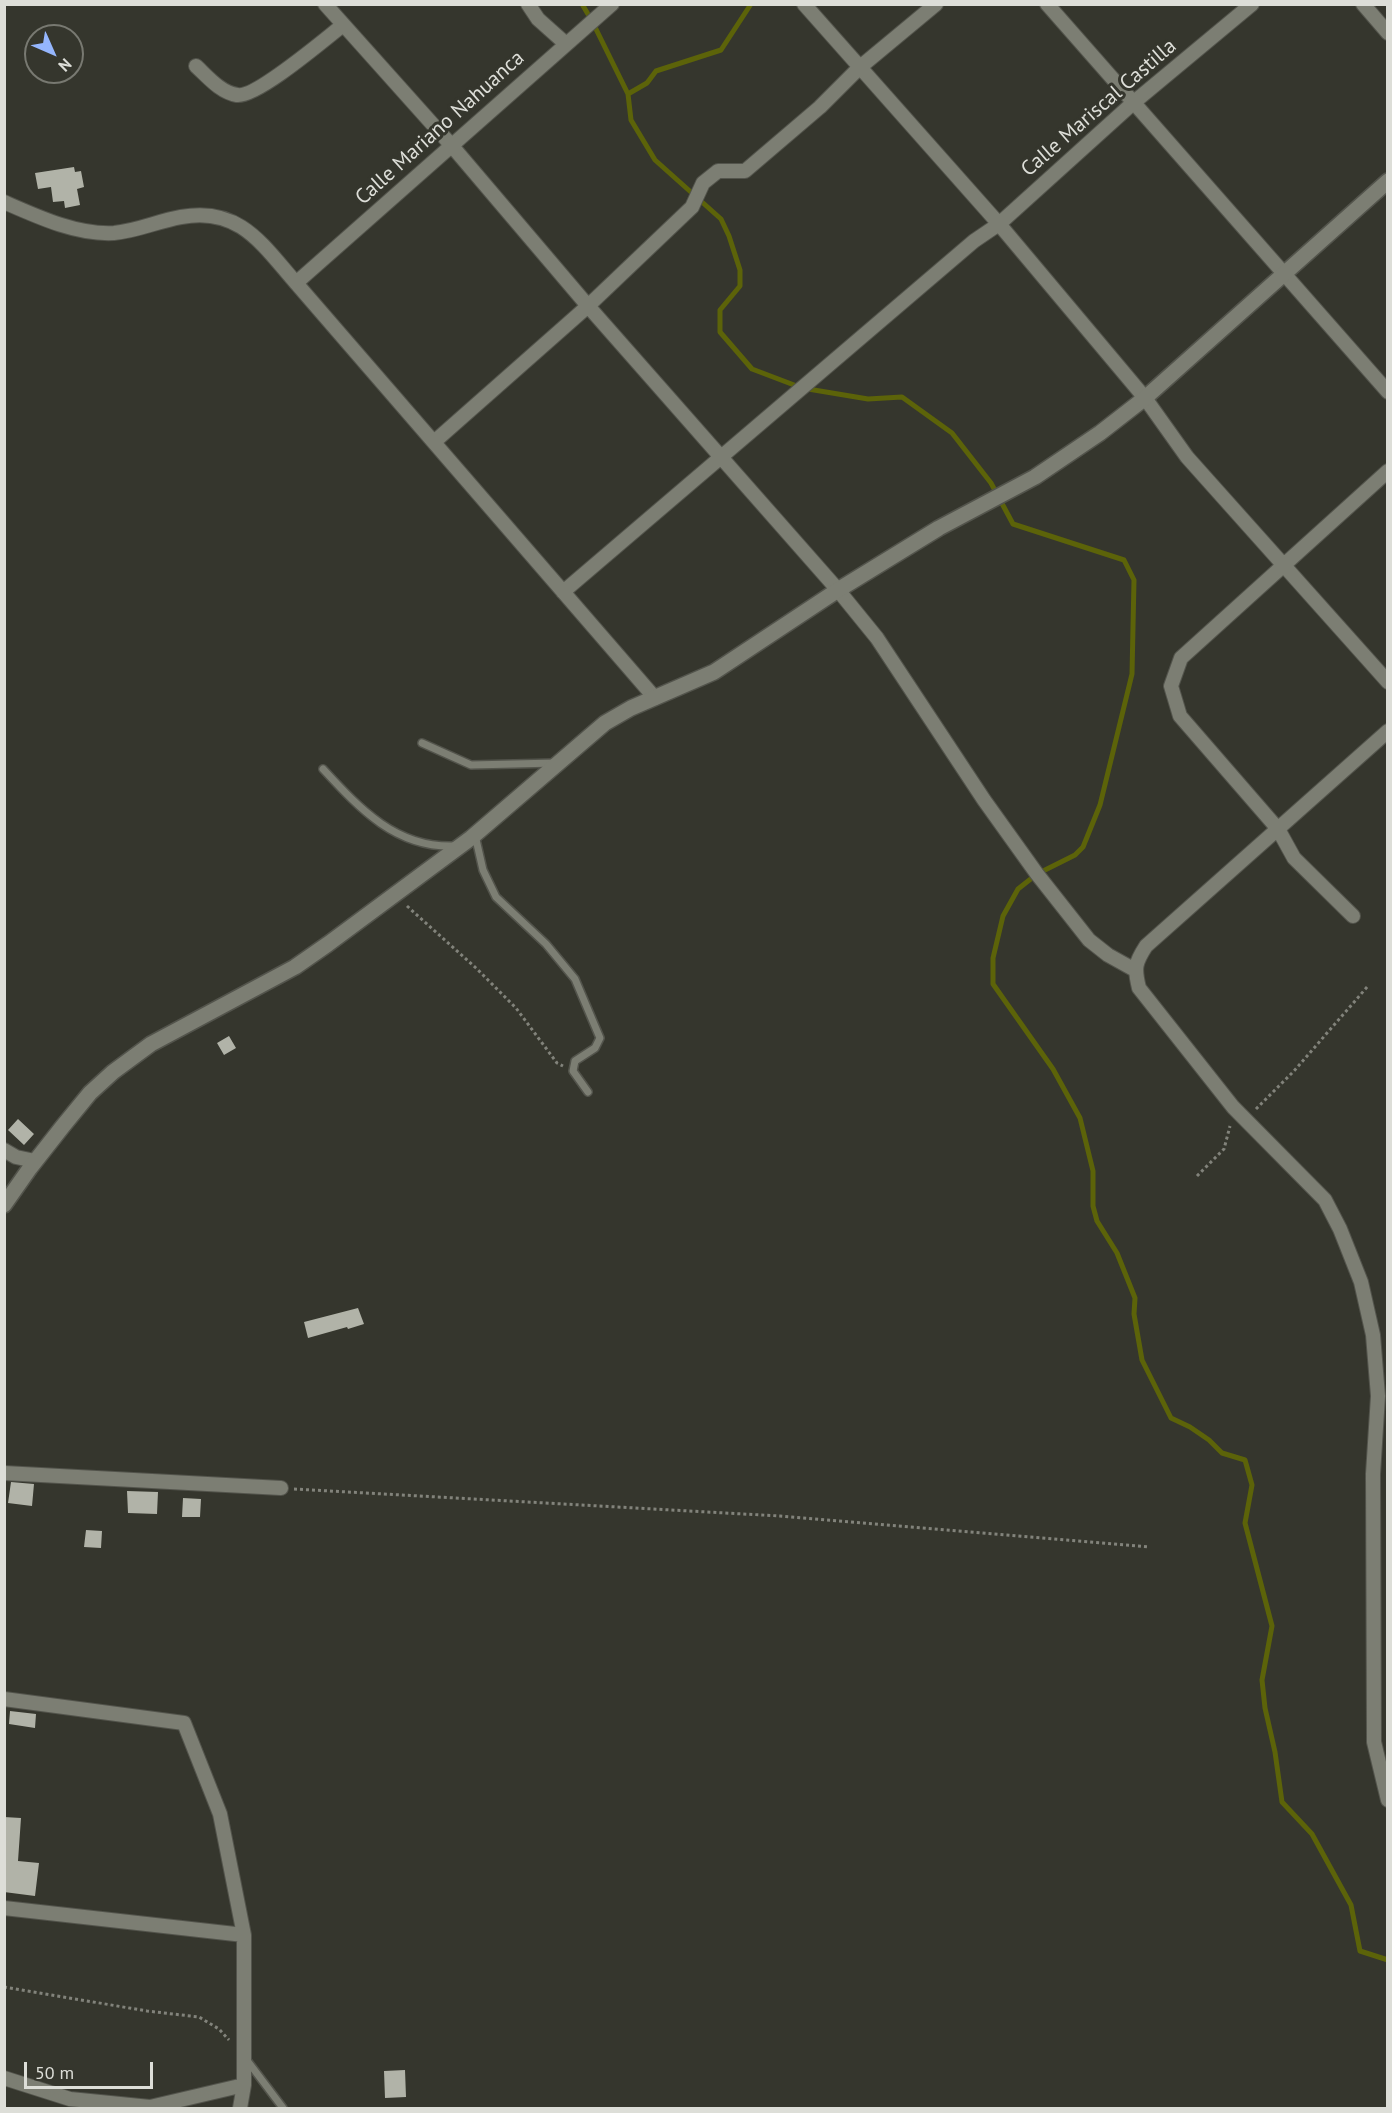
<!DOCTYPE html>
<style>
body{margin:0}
#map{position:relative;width:1392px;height:2113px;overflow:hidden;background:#35362d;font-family:"PT Sans",sans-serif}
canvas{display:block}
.frame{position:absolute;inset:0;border:6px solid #ddded8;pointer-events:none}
.north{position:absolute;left:24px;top:24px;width:60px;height:60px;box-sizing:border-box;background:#35362d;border:2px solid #787971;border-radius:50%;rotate:135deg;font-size:16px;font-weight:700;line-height:24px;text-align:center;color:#ddded8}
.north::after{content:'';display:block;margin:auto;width:21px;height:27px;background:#95b6fd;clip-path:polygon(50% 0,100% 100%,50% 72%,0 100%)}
.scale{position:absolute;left:24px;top:2062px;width:129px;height:27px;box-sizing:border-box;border:3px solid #ddded8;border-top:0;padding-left:8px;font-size:18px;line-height:21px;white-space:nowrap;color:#ddded8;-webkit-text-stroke:4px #35362d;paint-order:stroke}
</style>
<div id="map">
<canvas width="1392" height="2113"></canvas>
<div class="frame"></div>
<div class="north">N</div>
<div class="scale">50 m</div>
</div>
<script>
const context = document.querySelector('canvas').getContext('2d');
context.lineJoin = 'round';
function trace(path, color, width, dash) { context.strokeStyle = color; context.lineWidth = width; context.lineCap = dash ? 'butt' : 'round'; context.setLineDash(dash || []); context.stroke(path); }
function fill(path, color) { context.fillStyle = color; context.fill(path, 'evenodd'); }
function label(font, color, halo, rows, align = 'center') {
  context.font = font + ' "PT Sans",sans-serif'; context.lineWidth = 6; context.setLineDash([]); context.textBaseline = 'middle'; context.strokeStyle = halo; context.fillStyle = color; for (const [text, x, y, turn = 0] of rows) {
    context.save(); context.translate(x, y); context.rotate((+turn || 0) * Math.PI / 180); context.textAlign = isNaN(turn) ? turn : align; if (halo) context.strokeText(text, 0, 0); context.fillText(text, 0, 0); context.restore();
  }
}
trace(new Path2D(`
 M582,4L592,21L628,94L631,120L655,160L721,219L729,236L740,270V286L720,310V332L752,369L802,388L868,399L902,397L952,433L991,483L1013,524L1124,560L1134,580L1132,674L1100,805L1083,847L1075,855L1037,874L1018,889L1003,916L993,958V984L1053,1069L1080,1118L1093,1171V1206L1097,1221L1117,1253L1135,1298L1134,1314L1142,1360L1171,1418L1190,1427L1209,1440L1222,1453L1245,1460L1252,1485L1245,1523L1272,1626L1262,1680L1265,1708L1275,1752L1282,1802L1312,1834L1351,1905L1360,1951L1388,1960
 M628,94L647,83L656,71L721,50L751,4`), '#5c6309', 5);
fill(new Path2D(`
 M74,167L75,172L81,171L84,187L77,189L80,205L65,208L64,201L53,202L51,187L38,189L35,173Z
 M229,1036L236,1048L224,1055L217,1043Z
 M18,1119L34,1134L24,1145L8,1130Z
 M358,1308L364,1324L348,1329L347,1327L308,1338L304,1322Z
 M11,1482L34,1484L32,1506L8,1503Z
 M127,1491L158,1492L157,1514L128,1513Z
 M183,1498L201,1499L200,1517H182Z
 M86,1530L102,1531L101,1548L84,1547Z
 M10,1711L36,1714L35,1728L9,1724Z
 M4,1817L21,1818L18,1861L39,1863L35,1896L4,1892Z
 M405,2070L406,2097L385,2098L384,2071Z`), '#b1b3a8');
const service = new Path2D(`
 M422,743L471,765L556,763
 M323,769C360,809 396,848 454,846
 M475,835L483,870L496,897L546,944L575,979L600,1038L595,1048L575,1061L573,1071L588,1092
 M246,2059L283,2108`);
const minor = new Path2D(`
 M325,4L452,146L588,306L838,590L877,638L984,800L1037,874L1089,940L1108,955L1135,970
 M528,4L538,19L566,44
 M804,4L999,224L1145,398L1187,457L1388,682
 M1047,4L1388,392
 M1363,4L1388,33
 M196,66C208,77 220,92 237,95C256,98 325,39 343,25
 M4,202C38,217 77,235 114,233C137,231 158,221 181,217C239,206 262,244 296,283L655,698
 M296,283L612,4
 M434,442L588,306L692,207L703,183L718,171H745L820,107L859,68L936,4
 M563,592L974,241L999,224L1133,103L1252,4
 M1388,731L1146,946C1135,963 1134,968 1139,988L1233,1107L1325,1200L1340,1229L1361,1282L1373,1335L1378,1396L1373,1474L1374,1742L1388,1800
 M1353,916L1294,858L1278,829L1180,716L1171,686L1181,658L1388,471
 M4,1150L16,1157L35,1161
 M4,1473L281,1488
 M4,1699L184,1723L220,1814L244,1935V2085L240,2108
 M4,1908L244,1935
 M4,2078L70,2099L150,2107L244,2085`);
const tertiary = new Path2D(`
 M4,1205L30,1168L63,1126L90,1093L113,1072L151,1044L295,967L328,944L471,838L605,723L631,708L714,672L838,590L939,528L1035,477L1100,433L1145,398L1388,181`);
trace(service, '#53544c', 10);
trace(minor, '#53544c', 16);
trace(tertiary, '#53544c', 18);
trace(new Path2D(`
 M407,906L476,968L516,1008L557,1063L563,1066
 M1256,1109L1294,1071L1368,986
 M1197,1176L1224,1149L1230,1126
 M294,1489L780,1516L1149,1547
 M4,1987L147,2011L199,2017L219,2029L229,2040`), '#82837b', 3, [3, 3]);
trace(service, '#7c7e73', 7);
trace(minor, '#7c7e73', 14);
trace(tertiary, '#7c7e73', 15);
label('21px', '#ddded8', '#35362d', [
 ["Calle Mariscal Castilla",1099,108,-41],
 ["Calle Mariano Nahuanca",440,128,-42]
]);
</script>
